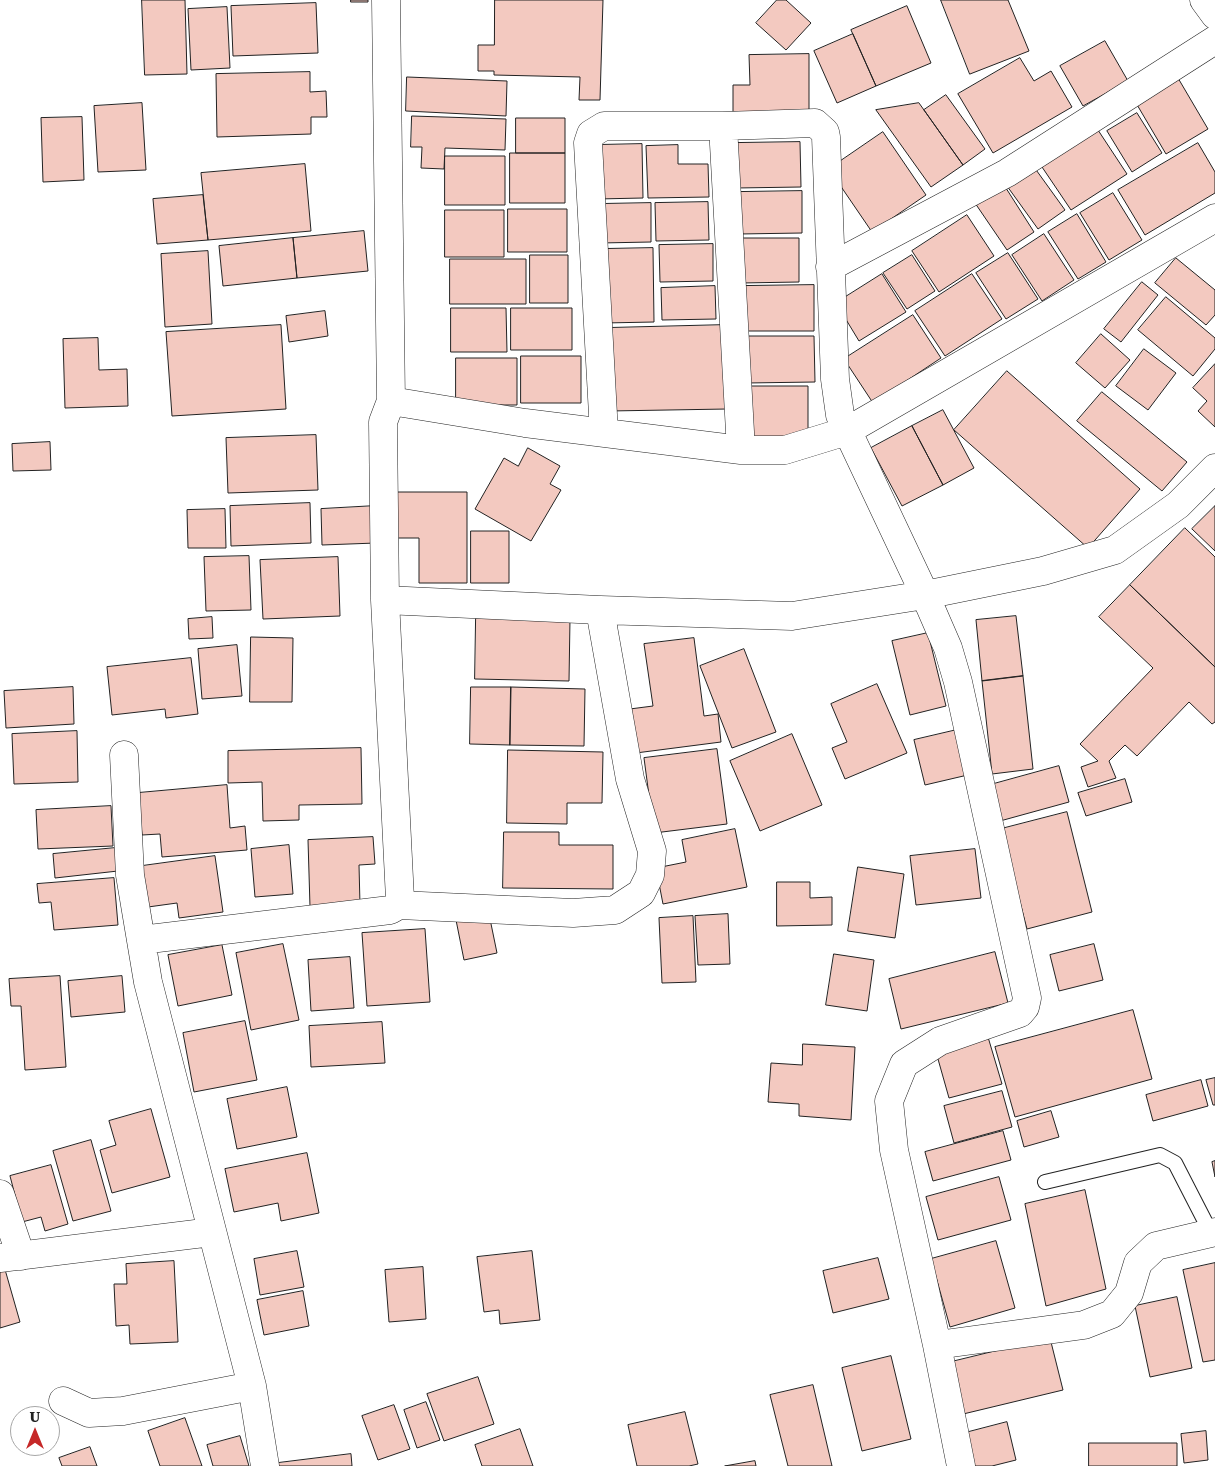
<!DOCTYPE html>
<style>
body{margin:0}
#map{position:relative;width:1215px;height:1466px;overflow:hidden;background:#fff;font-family:"Roboto Serif",serif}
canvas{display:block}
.north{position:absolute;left:10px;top:1406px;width:50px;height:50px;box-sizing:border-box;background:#fff;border:1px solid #a7a7a7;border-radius:50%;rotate:0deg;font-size:14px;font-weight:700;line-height:20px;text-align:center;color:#222}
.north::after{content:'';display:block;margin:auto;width:18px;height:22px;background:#c62828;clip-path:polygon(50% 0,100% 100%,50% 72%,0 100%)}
</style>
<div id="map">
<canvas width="1215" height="1466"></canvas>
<div class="north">U</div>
</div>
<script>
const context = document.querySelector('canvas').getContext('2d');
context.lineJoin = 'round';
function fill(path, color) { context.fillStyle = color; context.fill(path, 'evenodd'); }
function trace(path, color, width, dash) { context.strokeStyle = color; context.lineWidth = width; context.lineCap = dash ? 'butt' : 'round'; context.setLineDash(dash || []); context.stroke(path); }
const building = new Path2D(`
 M142,0H185L187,74L145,75Z
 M351,0H368V2H351Z
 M495,0H603L600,100H579L580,77L494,75V71H478V45H494Z
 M777,0H786L811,23L786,50L756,23Z
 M941,0H1008L1029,51L970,74Z
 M316,3L318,53L233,56L231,6Z
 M907,6L931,63L876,86L851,30Z
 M227,7L230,68L191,70L188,9Z
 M853,34L876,86L837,103L814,51Z
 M1105,41L1128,81L1083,106L1060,66Z
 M809,54V112H733V85H750L749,55Z
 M1020,58L1034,81L1051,71L1072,107L993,153L958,94Z
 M310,72V92L326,91L327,117H311V134L217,137L216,74Z
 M407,77L507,81L506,116L406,111Z
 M1178,78L1208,129L1166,154L1136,103Z
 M946,95L985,149L963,165L924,110Z
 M142,103L146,170L98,172L94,106Z
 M919,103L963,165L931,187L876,110Z
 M1137,113L1162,153L1132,172L1107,131Z
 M412,116L506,119L505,150L445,148L444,169L421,168L422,147H411Z
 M82,117L84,180L43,182L41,118Z
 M516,118H565V153H516Z
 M1096,127L1127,174L1071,210L1040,164Z
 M883,132L926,195L872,232L829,169Z
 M800,142L801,187L736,188L735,143Z
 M1198,143L1215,172V193L1145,235L1118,190Z
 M642,144L643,198L597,199L596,145Z
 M678,145V164H708L709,197L648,198L646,146Z
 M510,153H565V203H510Z
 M445,156H505V205H445Z
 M305,164L311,231L208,240L201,173Z
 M1034,167L1065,210L1038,229L1007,186Z
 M1004,185L1034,232L1007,250L975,203Z
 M802,191V233L739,234L738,192Z
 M1113,193L1142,240L1109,260L1080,213Z
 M203,195L208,240L157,244L153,199Z
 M708,202L709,240L656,241L655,203Z
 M651,203V242L600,243L599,204Z
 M508,209H567V252H508Z
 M445,210H504V257H445Z
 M1077,214L1106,262L1078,279L1048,232Z
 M967,215L994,256L939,292L912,251Z
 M364,231L368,271L297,278L293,238Z
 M1044,234L1074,280L1042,301L1012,255Z
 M293,238L297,278L223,286L219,246Z
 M741,238H799V282L741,283Z
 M713,244V281L660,282L659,245Z
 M653,248L654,322L604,323L602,249Z
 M208,251L212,324L165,327L161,254Z
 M1008,253L1038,299L1006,319L976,273Z
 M530,255H568V303H530Z
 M912,255L935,291L907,309L883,273Z
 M1176,258L1215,290V315L1206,325L1155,283Z
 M450,259H526V304H450Z
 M882,274L906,312L859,341L836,303Z
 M972,274L1002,319L945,356L915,311Z
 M1142,282L1158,295L1121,342L1104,329Z
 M814,285V331H742V286Z
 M715,286L716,319L662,320L661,288Z
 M1166,297L1215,338V349L1193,376L1138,330Z
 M451,308H506L507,352H451Z
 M511,308H572V350H511Z
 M325,311L328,336L289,342L286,316Z
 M913,315L941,358L873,403L844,359Z
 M281,325L286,409L172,416L166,332Z
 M725,325L727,409L609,411L607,328Z
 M1101,334L1130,360L1105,388L1076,363Z
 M747,336H814L815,382L747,383Z
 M98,338L99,370L127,369L128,406L65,408L63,339Z
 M1144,349L1176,373L1148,410L1116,386Z
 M521,356H581V403H521Z
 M456,358H517V405H456Z
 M1215,364V427L1198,411L1207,401L1193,388Z
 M1007,371L1140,489L1088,548L954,430Z
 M751,386H808V438H751Z
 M1102,392L1187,462L1162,491L1077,421Z
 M943,410L974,468L943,485L912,426Z
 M912,426L943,485L902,506L871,448Z
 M316,435L318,490L228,493L226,438Z
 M50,442L51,470L13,471L12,444Z
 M528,448L560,466L550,484L561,490L531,541L475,509L504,458L518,466Z
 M388,492H467V583H419V538H388Z
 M310,503L311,543L231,546L230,506Z
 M375,506L376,543L322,545L321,509Z
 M1215,506V551L1192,529Z
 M225,509L226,548H188L187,510Z
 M1185,528L1215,557V667L1130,585Z
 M471,531H509V583H471Z
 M249,556L251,610L206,611L204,557Z
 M338,557L340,616L263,619L260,560Z
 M1130,585L1215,667V722L1212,724L1189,702L1137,756L1125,745L1109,761L1116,778L1088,787L1081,767L1098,761L1080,744L1153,668L1099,617Z
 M1016,616L1023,676L982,681L976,620Z
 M212,617L213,638L189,639L188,619Z
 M476,618L570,619L569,681L475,679Z
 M928,633L946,706L910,715L892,641Z
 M251,637L293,638L292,702H250Z
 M694,638L704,716L718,714L721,742L628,754L622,710L653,706L644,644Z
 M237,645L242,696L202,699L198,649Z
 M744,649L776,732L732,748L700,666Z
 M191,658L198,714L166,718L165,709L112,715L107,667Z
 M1023,676L1033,769L992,774L982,681Z
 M877,684L907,753L845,779L832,748L847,742L831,704Z
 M73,687L74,724L6,728L4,691Z
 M471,687H511L510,745L470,744Z
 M511,687L585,689L584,746L510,745Z
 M961,729L972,774L925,785L914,740Z
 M77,731L78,782L14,784L12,734Z
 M792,734L822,805L760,831L730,761Z
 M361,748L362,804L299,805V820L263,821L262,782L228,783V751Z
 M717,749L727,824L654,833L644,758Z
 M508,750L603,752L602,803H567V824L507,823Z
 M1059,766L1069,802L1000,821L990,785Z
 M1125,779L1132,802L1086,816L1078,793Z
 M227,785L230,828L245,826L247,850L162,857L160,834L142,835L138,793Z
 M111,806L113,846L38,849L36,810Z
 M1067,812L1092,912L1027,929L1001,829Z
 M735,829L747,887L663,904L656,868L686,862L682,840Z
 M504,832H559V845H613V889L503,888Z
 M373,837L375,864L359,865L360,905L310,907L308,840Z
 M289,845L293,894L255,897L251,849Z
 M115,848L118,871L55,878L53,854Z
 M975,849L981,898L916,905L910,856Z
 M215,856L223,912L179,918L177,903L148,907L142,866Z
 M858,867L904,874L895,938L848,931Z
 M114,878L118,925L54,930L51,902L39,903L37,884Z
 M777,882H810V898L832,897V925L777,926Z
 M489,914L497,953L464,960L456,920Z
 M728,914L730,964L698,965L695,916Z
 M693,916L696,982L662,983L659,918Z
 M425,929L430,1002L367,1006L362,933Z
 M283,944L299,1020L251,1030L236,953Z
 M1094,944L1103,980L1059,991L1050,955Z
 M222,945L232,995L178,1006L168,955Z
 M995,952L1008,1003L901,1029L889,979Z
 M834,954L874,960L867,1011L826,1005Z
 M350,957L354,1008L311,1011L308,960Z
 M60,976L66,1067L25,1070L21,1006H11L9,979Z
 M122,976L125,1012L71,1017L68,981Z
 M1133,1010L1152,1079L1015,1117L995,1047Z
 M245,1021L257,1080L194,1092L183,1033Z
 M382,1022L385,1063L311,1067L309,1026Z
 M988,1037L1002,1084L949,1098L936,1052Z
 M803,1044L855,1047L851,1120L799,1116V1104L768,1102L771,1063L802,1065Z
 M1215,1078V1105H1213L1206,1080Z
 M1201,1080L1208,1106L1153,1121L1146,1095Z
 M287,1087L297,1137L237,1149L227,1099Z
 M1002,1091L1012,1127L954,1143L944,1106Z
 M151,1109L170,1177L112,1193L100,1150L116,1145L109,1121Z
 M1051,1111L1059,1137L1024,1147L1017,1121Z
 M1003,1131L1011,1160L933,1181L925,1152Z
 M91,1140L111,1211L73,1221L53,1151Z
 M307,1153L319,1213L281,1221L278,1203L234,1212L225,1169Z
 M1215,1161V1177L1212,1162Z
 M51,1165L68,1224L45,1231L41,1217L22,1222L10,1176Z
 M999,1177L1011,1220L938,1240L926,1197Z
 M1085,1190L1106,1289L1046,1306L1025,1204Z
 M996,1241L1015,1308L950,1327L931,1259Z
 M297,1251L304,1287L260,1295L254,1259Z
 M532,1251L540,1320L500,1324L499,1310L484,1312L477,1257Z
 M878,1258L889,1299L833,1313L823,1271Z
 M174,1261L178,1342L130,1344L129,1325L116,1326L114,1284H127L126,1264Z
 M1215,1263V1360L1203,1362L1183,1270Z
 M4,1266L20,1322L0,1328V1267Z
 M423,1267L426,1319L389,1322L385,1270Z
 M303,1291L309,1326L264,1335L257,1300Z
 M1177,1297L1192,1368L1150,1377L1135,1306Z
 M1050,1338L1063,1390L959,1415L947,1363Z
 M891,1356L911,1439L862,1451L842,1368Z
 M478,1377L494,1424L444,1441L427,1394Z
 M813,1385L832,1466H788L770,1395Z
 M426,1402L440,1440L417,1448L404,1410Z
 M394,1405L410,1449L378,1460L362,1416Z
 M685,1412L698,1464L689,1466H637L628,1425Z
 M185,1418L202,1466H160L148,1431Z
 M1007,1422L1016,1460L992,1466H969L961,1434Z
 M520,1429L533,1466H482L475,1445Z
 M1206,1431L1208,1460L1184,1463L1181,1434Z
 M240,1436L249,1466H213L207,1445Z
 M1089,1443H1177V1466H1089Z
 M90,1447L97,1466H62L59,1458Z
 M351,1454L352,1466H278V1463Z
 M755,1461L756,1466H725Z`);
fill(building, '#f3c9c0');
trace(building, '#222', 1);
const service = new Path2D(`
 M1045,1182L1160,1155L1175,1163L1211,1233`);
const minor = new Path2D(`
 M1204,0L1215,15
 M830,267L1007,173L1215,40
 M391,401L525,423L741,450H785L847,431L1215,218
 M604,433L588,143L591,134L604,126H723
 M741,450L723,126L815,123L825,132L826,137L835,379L840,415L925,595L948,648L958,682L1027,998L1025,1007L1020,1013L940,1041L904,1064L889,1101L894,1150L937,1345L961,1466
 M385,600L600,610L792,616L925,595L1043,571L1115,550L1178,505L1215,468
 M124,755L130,875L148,982L252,1386L265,1466
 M399,905L573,913L615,910L641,893L650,875L652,851L630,779L600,610
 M141,940L390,910L399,905L400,899L385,600L383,422L391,401L386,0
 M0,1194L21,1256
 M0,1258L212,1232
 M937,1345L1084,1325L1112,1314L1129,1293L1138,1263L1156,1246L1215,1232
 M63,1401L89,1413L123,1411L252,1386`);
trace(service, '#222', 16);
trace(minor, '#222', 29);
trace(service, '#fff', 14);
trace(minor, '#fff', 28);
</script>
